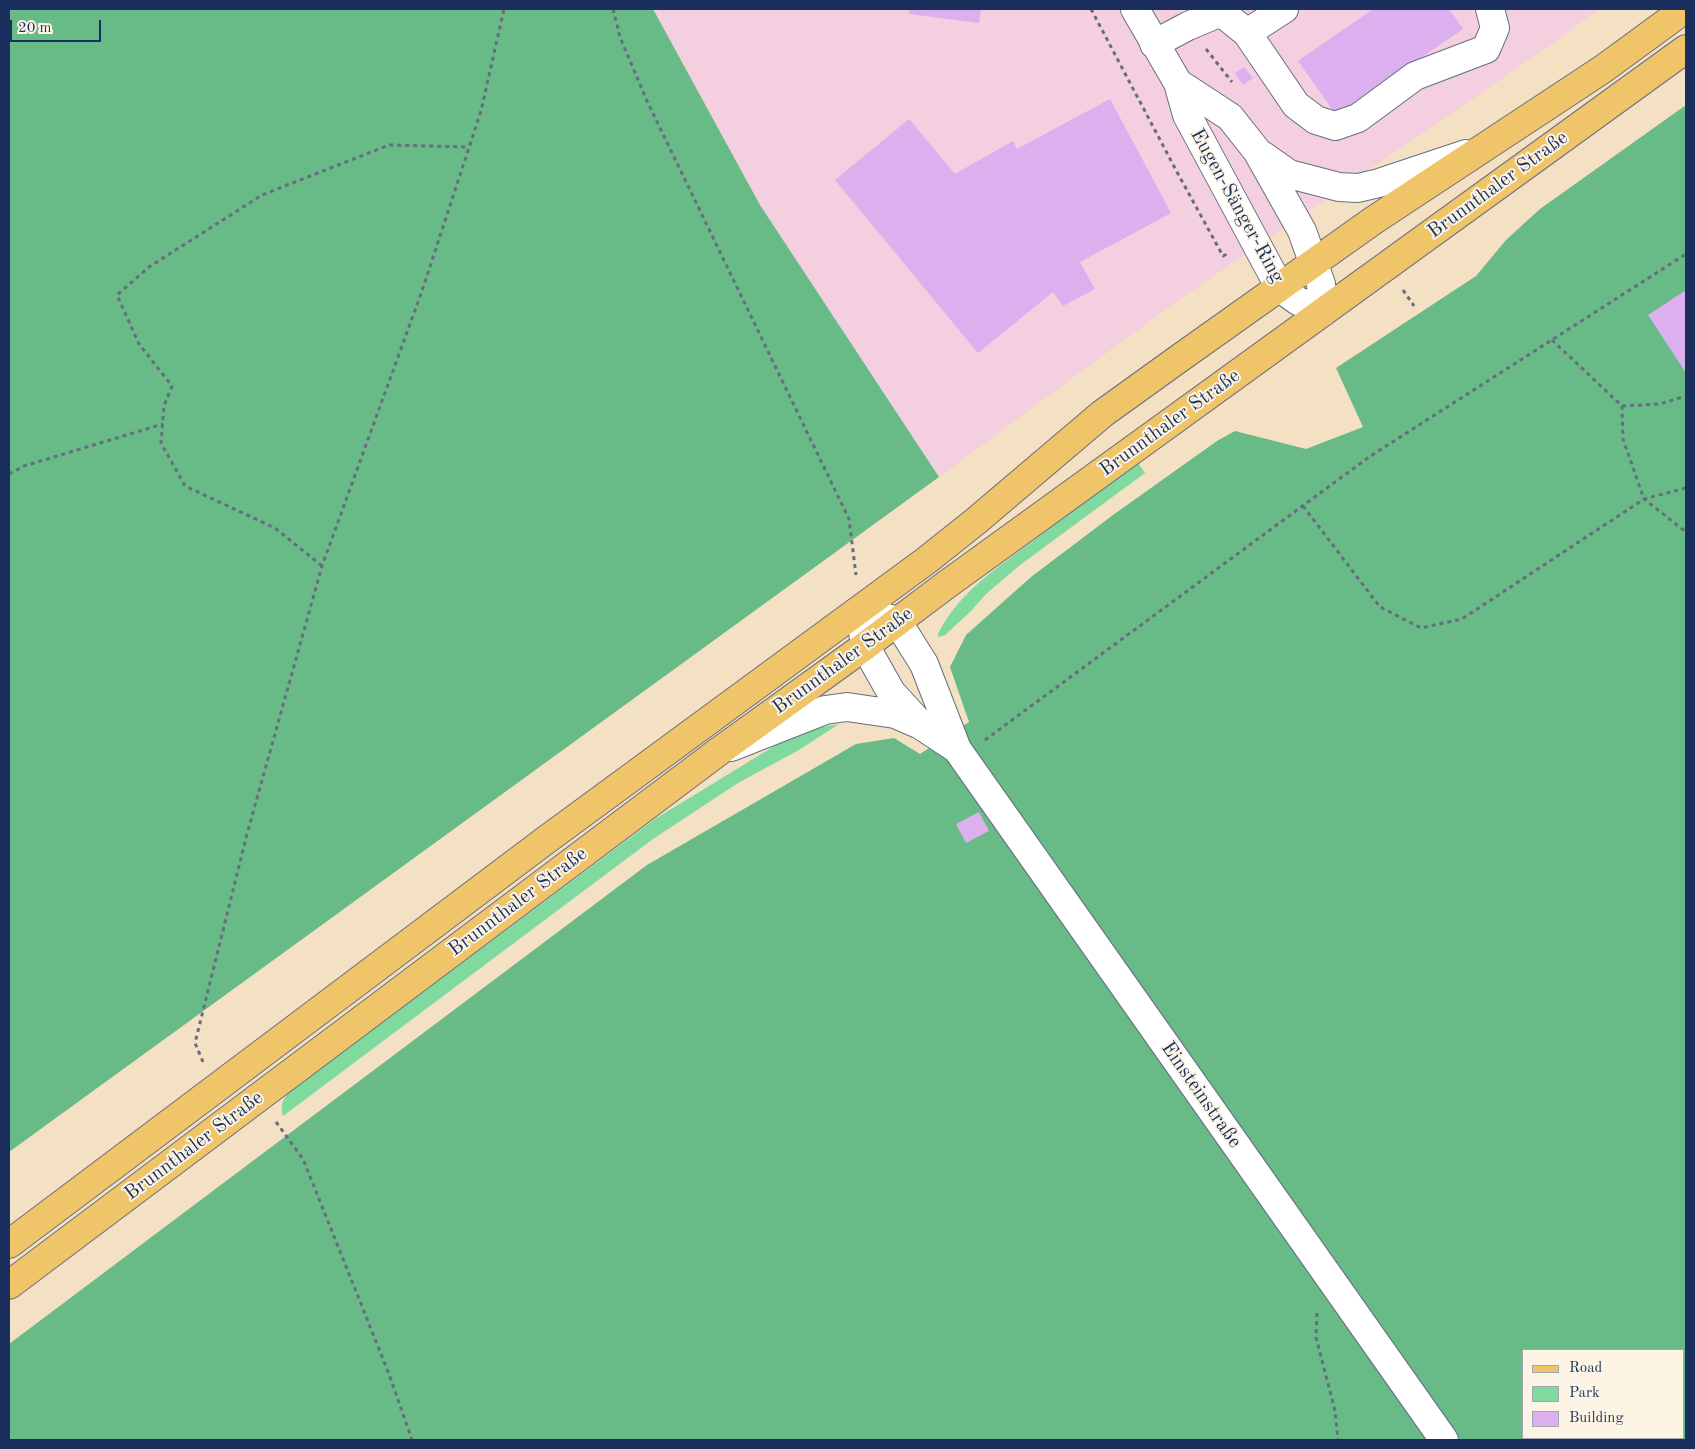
<!DOCTYPE html>
<meta charset="utf-8">
<style>
body{margin:0}
#map{position:relative;width:1695px;height:1449px;overflow:hidden;background:#f4e0c3;font-family:"Old Standard TT",serif}
canvas{display:block}
.frame{position:absolute;inset:0;border:10px solid #1b2f5e;pointer-events:none}
.legend{position:absolute;left:1522px;top:1349px;width:162px;height:90px;box-sizing:border-box;background:#fcf5e5;border:1px solid #a2a6af;margin:0;padding:6px 9px;list-style:none;font-size:15px;color:#1b2f5e}
.legend li{display:flex;align-items:center;gap:10px;height:25px}
.legend b{width:25px;border:1px solid #a2a6af}
.scale{position:absolute;left:10px;top:20px;width:91px;height:22px;box-sizing:border-box;border:2px solid #1b2f5e;border-top:0;padding-left:6px;font-size:15px;line-height:18px;white-space:nowrap;color:#1b2f5e;-webkit-text-stroke:4px #fcf5e5;paint-order:stroke}
</style>
<div id="map">
<canvas width="1695" height="1449"></canvas>
<div class="frame"></div>
<ul class="legend">
<li><b style="height:6px;background:#f0c469"></b>Road</li>
<li><b style="height:14px;background:#80daa0"></b>Park</li>
<li><b style="height:14px;background:#dcafee"></b>Building</li>
</ul>
<div class="scale">20 m</div>
</div>
<script>
const context = document.querySelector('canvas').getContext('2d');
context.lineJoin = 'round';
function fill(path, color) { context.fillStyle = color; context.fill(path, 'evenodd'); }
function trace(path, color, width, dash) { context.strokeStyle = color; context.lineWidth = width; context.lineCap = dash ? 'butt' : 'round'; context.setLineDash(dash || []); context.stroke(path); }
function label(font, color, halo, rows, align = 'center') {
  context.font = font + ' "Old Standard TT",serif'; context.lineWidth = 4; context.setLineDash([]); context.textBaseline = 'middle'; context.strokeStyle = halo; context.fillStyle = color; for (const [text, x, y, turn = 0] of rows) {
    context.save(); context.translate(x, y); context.rotate((+turn || 0) * Math.PI / 180); context.textAlign = isNaN(turn) ? turn : align; if (halo) context.strokeText(text, 0, 0); context.fillText(text, 0, 0); context.restore();
  }
}
fill(new Path2D(`
 M653,9H1600L1519,67L1170,306L939,477L760,205Z`), '#f3cfdf');
fill(new Path2D(`
 M1138,463L1145,473L1020,565L986,594L970,612L945,635L938,637V634C958,593 997,568 1033,541C1067,514 1103,489 1138,463Z
 M839,724L799,750L738,783L653,839L283,1116C280,1106 282,1101 288,1093L655,819L776,745L798,734L817,728Z`), '#80daa0');
fill(new Path2D(`
 M9,9H653L760,205L939,477L9,1152Z
 M1686,105V1440H9V1344L647,865L856,744L894,738L920,754L969,722L950,667L966,635L1031,577L1113,515L1217,441L1235,431L1306,449L1363,427L1336,368L1476,276L1506,240L1540,209ZM1524,1350H1684V1438H1524Z`), '#68ba86');
fill(new Path2D(`
 M909,9H981L979,23L909,14Z
 M1373,9H1449L1463,29L1337,116L1298,61Z
 M1244,67L1253,78L1243,85L1235,73Z
 M1110,99L1171,213L1080,262L1095,289L1063,306L1053,292L978,353L835,180L909,119L955,174L1013,141L1017,149Z
 M1686,290V373L1648,315Z
 M979,812L989,831L966,843L956,824Z`), '#dcafee');
const minor = new Path2D(`
 M1135,9L1178,83L1187,115L1280,288L1298,301L1323,312L1321,284L1302,231L1257,151L1230,117L1178,83
 M1247,33L1284,9
 M1154,44L1188,26L1221,12L1247,33L1296,105L1316,120L1335,126L1358,118L1415,76L1486,49L1495,28L1490,9
 M1262,155L1289,174L1339,187L1358,188L1379,183L1466,154
 M731,747L825,710L847,707L895,714L918,724
 M957,749L922,726L891,692L865,646L860,610L897,621L924,664L957,749L1444,1440`);
const major = new Path2D(`
 M9,1244L546,840L927,560L976,521L1102,414L1177,360L1374,220L1603,69L1685,9
 M9,1285L565,867L718,752L865,646L946,585L1686,49`);
trace(minor, '#676d81', 30);
trace(major, '#676d81', 30);
trace(new Path2D(`
 M613,9L620,37L647,101L849,519L856,575
 M1091,9L1177,172L1223,256L1229,253
 M1206,49L1232,82
 M1403,290L1414,306
 M1552,340L1622,406L1623,439L1644,499L1686,488
 M1622,406L1660,404L1686,396
 M9,474L24,466L163,424
 M1303,506L1380,607L1421,628L1462,619L1644,499L1686,532
 M322,566L275,528L185,486L161,443L164,406L172,386L139,344L117,295L149,267L262,195L389,145L469,147
 M985,740L1369,457L1686,254
 M203,1062L195,1043L247,834L322,566L422,291L481,111L504,9
 M276,1122L303,1159L389,1374L412,1440
 M1317,1313L1316,1337L1335,1411L1338,1440`), '#676d81', 3, [4, 4]);
trace(minor, '#fff', 28);
trace(major, '#f0c469', 28);
label('20px', '#1b2f5e', '#fcf5e5', [
 ["Brunnthaler Straße",1498,185,-36],
 ["Eugen-Sänger-Ring",1237,206,61],
 ["Brunnthaler Straße",1170,423,-36],
 ["Brunnthaler Straße",843,661,-36],
 ["Brunnthaler Straße",518,902,-37],
 ["Einsteinstraße",1201,1095,55],
 ["Brunnthaler Straße",194,1146,-37]
]);
</script>
